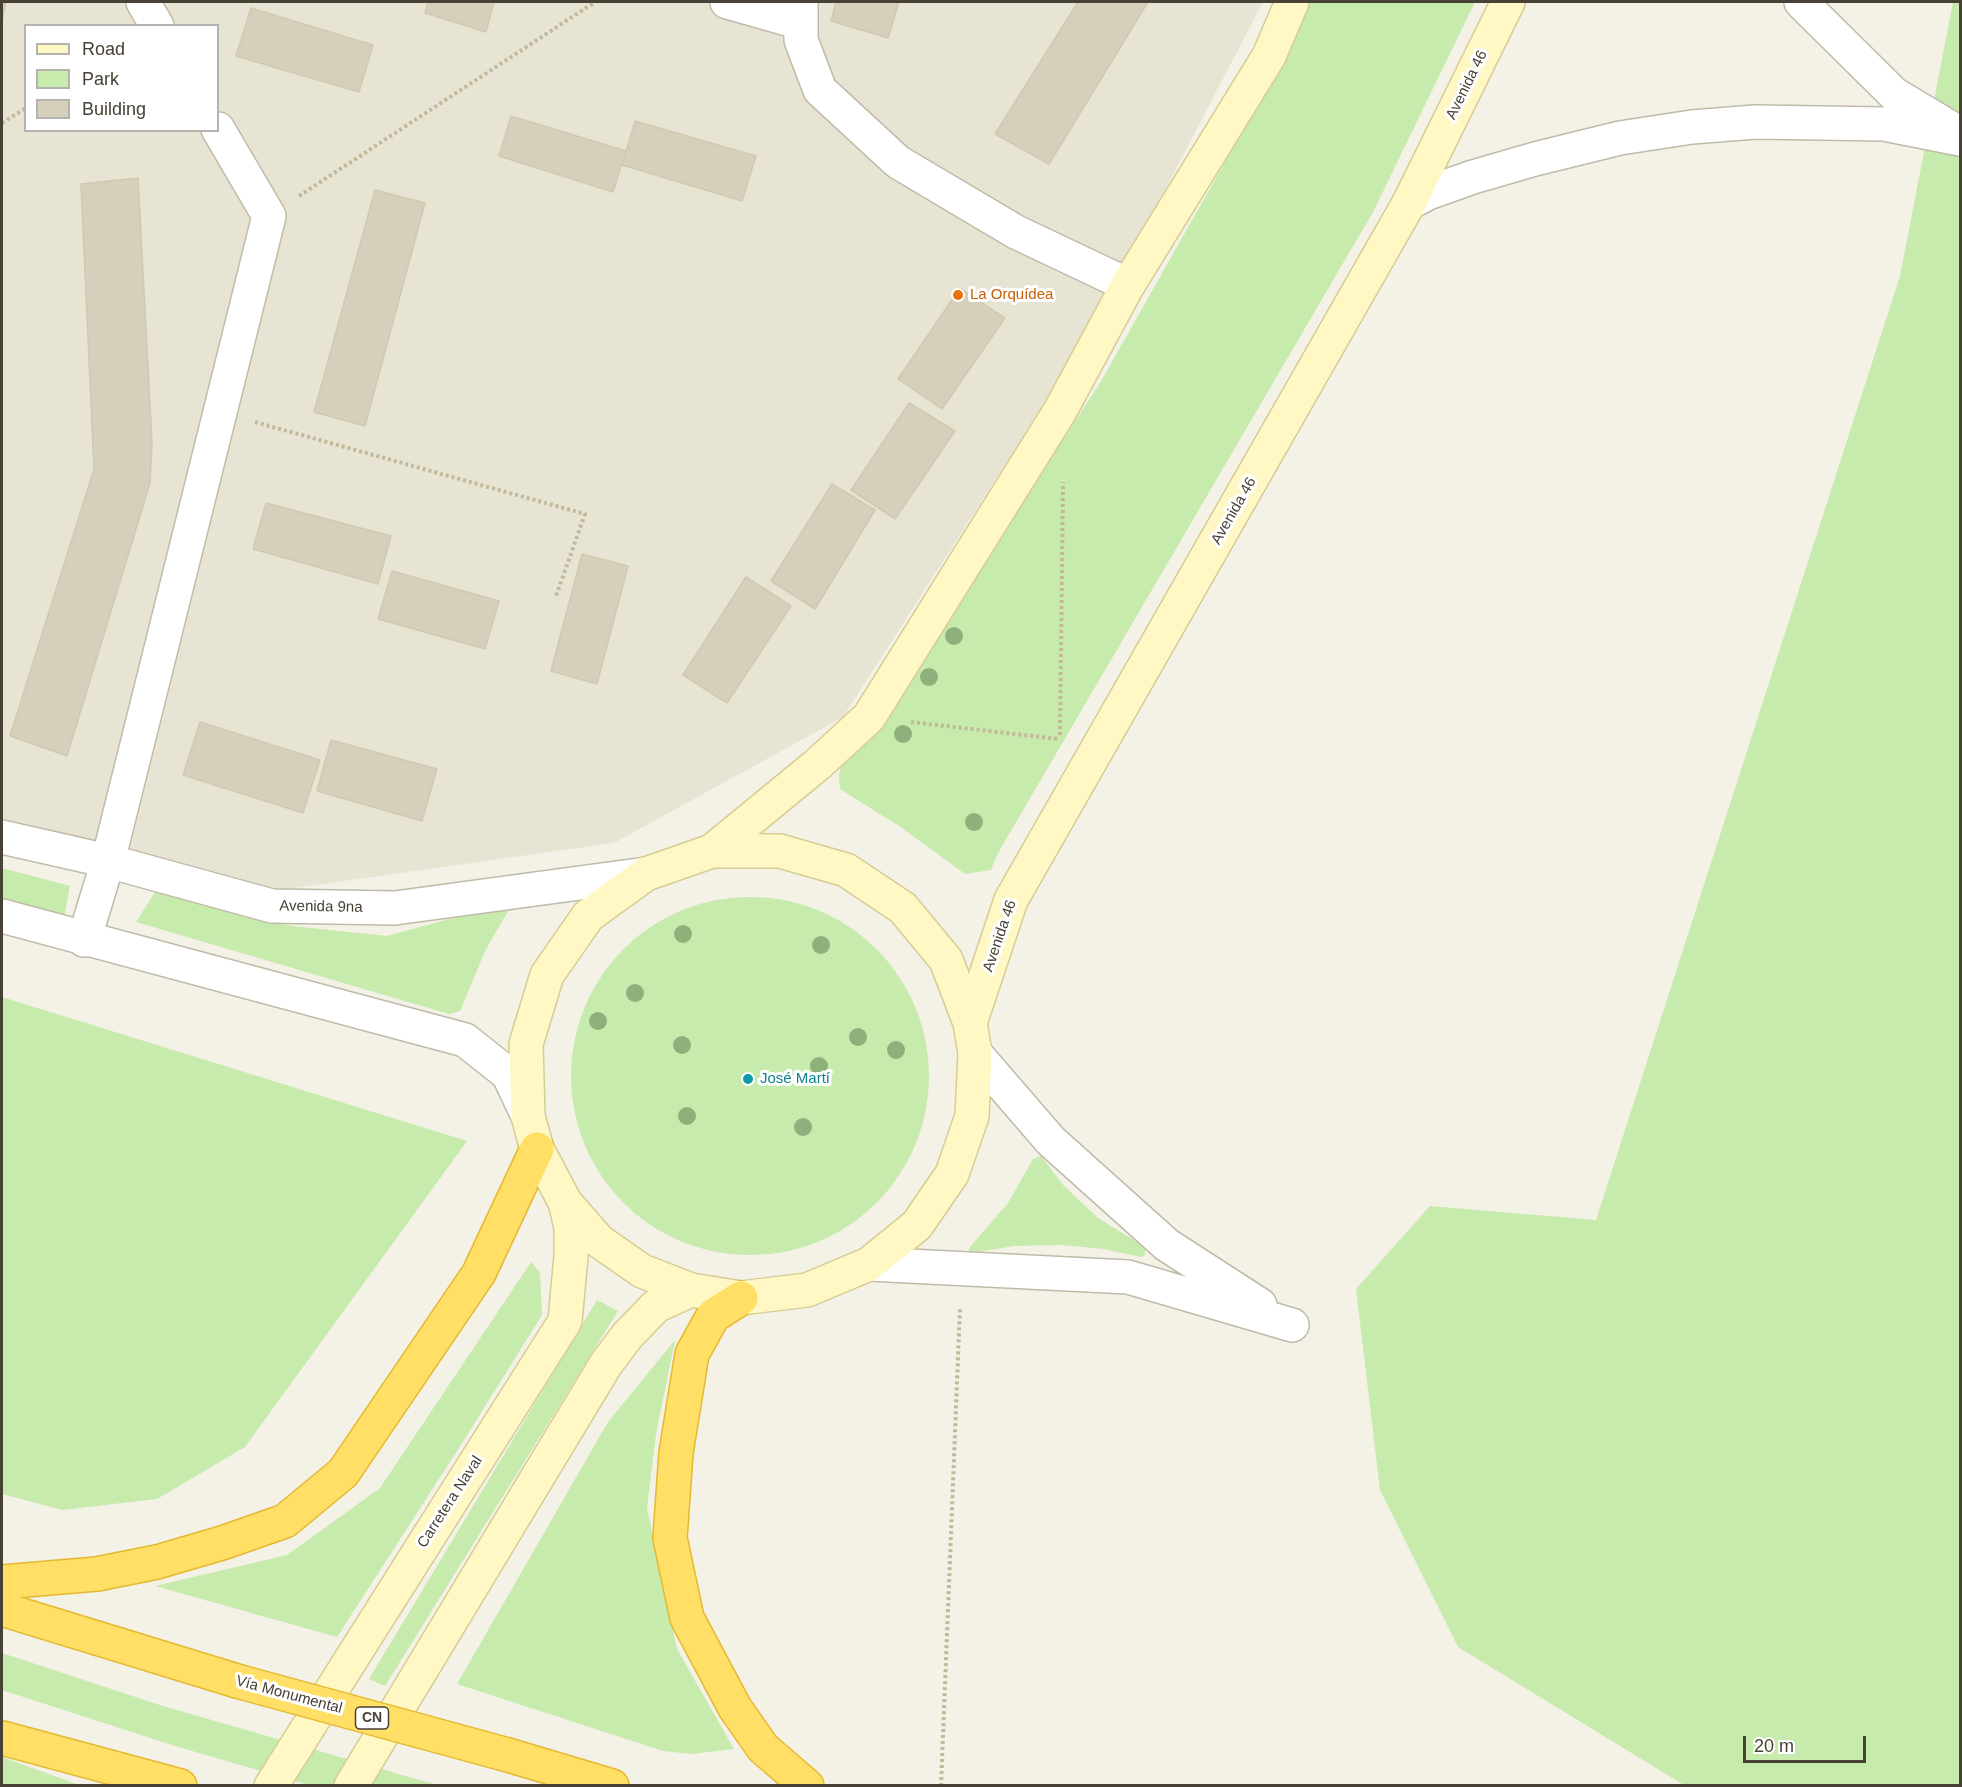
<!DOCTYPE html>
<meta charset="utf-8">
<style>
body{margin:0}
#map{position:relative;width:1962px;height:1787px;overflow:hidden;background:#f4f1e6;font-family:Helvetica,sans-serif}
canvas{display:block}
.frame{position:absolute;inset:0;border:3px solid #474235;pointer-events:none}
.legend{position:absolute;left:24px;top:24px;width:195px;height:108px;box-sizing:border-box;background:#fff;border:2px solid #b5b3ae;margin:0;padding:8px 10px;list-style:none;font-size:18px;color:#474235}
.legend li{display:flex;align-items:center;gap:12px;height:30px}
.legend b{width:30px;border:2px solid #b5b3ae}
.scale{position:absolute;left:1743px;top:1736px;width:123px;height:27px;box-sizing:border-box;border:3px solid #474235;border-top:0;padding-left:8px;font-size:18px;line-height:21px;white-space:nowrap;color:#474235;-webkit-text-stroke:4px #fff;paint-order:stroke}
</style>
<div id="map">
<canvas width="1962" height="1787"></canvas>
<div class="frame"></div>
<ul class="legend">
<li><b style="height:8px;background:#fff8c5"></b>Road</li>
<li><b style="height:16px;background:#c7eaad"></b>Park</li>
<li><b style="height:16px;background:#d6cfbb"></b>Building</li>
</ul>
<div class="scale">20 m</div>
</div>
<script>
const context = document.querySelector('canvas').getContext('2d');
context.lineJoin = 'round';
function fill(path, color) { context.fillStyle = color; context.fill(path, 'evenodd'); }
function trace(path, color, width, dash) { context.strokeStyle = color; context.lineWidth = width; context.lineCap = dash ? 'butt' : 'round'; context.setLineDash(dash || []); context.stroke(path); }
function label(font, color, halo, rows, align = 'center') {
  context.font = font + ' Helvetica,sans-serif'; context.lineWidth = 6; context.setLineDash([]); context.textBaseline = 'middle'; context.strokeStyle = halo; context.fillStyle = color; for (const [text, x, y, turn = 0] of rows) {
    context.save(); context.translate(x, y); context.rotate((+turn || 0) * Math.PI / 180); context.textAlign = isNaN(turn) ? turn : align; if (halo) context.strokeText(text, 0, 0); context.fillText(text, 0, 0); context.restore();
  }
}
fill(new Path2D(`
 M2,2H1263L1093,328L843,717L614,843L244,895L2,823ZM26,26H218V130H26Z`), '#e8e4d4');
fill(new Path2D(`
 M1302,2H1475L1373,212L998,853L991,870L965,874L899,826L840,789L839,775L843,760L879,722L1100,383L1242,132Z
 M1953,2H1960V1785H1684L1458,1647L1380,1490L1356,1289L1430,1206L1596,1220L1900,276Z
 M2,868L70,886L64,918L2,901Z
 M155,892L292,926L387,936L505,904L510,908L486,949L460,1011L449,1014L136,922Z
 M571 1076a179 179 0 1 1 358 0a179 179 0 1 1-358 0Z
 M2,997L467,1141L245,1447L157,1499L62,1510L2,1494Z
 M1041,1156L1064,1186L1098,1218L1145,1247V1255L1141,1257L1103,1249L1062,1245L1014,1246L971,1253L968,1252L970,1247L1008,1203L1033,1159Z
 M531,1262L540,1273L542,1315L464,1440L337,1637L155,1586L287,1555L380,1488Z
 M597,1300L618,1311L385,1686L369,1679Z
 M675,1340L656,1434L647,1508L677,1649L734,1749L692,1754L663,1751L457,1684L608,1422Z
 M2,1653L163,1706L437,1785H309L175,1746L2,1690Z
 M2,1757L79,1785H2Z`), '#c7eaad');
const building = new Path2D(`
 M2,2H6L2,21Z
 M428,2H494L486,32L425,13Z
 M836,2H899L888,38L831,21Z
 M1078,2H1148L1049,164L995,134Z
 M251,8L373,45L359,92L236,56Z
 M511,116L626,151L613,192L499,156Z
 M635,121L756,156L742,201L622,165Z
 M138,178L152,443L150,483L67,756L10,736L94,469L81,184Z
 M375,190L425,203L365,426L314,412Z
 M960,288L1005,318L942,409L898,379Z
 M909,403L955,431L895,519L851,490Z
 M832,484L875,510L815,609L771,581Z
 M266,503L391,536L378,584L253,549Z
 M582,554L628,566L597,684L551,671Z
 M392,571L499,601L485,649L378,619Z
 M746,577L791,606L727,703L683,675Z
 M200,722L320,760L303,813L183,775Z
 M331,740L437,769L422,821L317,791Z`);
fill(building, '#d6cfbb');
trace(building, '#d1c8ae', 1.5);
const minor = new Path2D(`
 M143,2L157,26
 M727,2L801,23
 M801,2V40L820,90L898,162L1016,232L1128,285
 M1801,2L1894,94L1954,130
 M1409,203L1428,193L1473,177L1535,159L1620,138L1692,127L1755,122L1884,124L1960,139
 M108,861L269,216L218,129
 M975,1053L1051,1141L1167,1245L1260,1305
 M869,1264L1128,1277L1292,1325`);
const tertiary = new Path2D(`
 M2,837L108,861L272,906L395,908L646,874
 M2,916L465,1040L508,1074L528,1116
 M84,940L108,861`);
const secondary = new Path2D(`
 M712,851L818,764L869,717L1060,411L1128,285L1269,56L1292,2
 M970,1023L946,960L903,908L846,870L780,851H712L646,874L588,916L547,975L526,1044L528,1116L537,1149L565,1202L599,1241L642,1271L691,1290L741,1298L807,1290L869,1264L917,1225L952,1174L972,1116L975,1053L970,1023L1011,900L1409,203L1508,2
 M271,1786L565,1321L571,1256V1227L565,1202
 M351,1786L606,1364L627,1336L656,1306L691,1290`);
const motorway = new Path2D(`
 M741,1298L713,1316L692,1354L676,1453L670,1538L687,1618L735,1708L763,1748L807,1786
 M2,1582L97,1574L157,1562L222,1543L285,1521L343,1473L479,1273L537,1149
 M2,1609L237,1681
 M2,1738L180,1786
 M508,1755L612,1786`);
trace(minor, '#c0bba8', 36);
trace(tertiary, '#c0bba8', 36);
trace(secondary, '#d6cd94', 36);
trace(motorway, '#e4b930', 36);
trace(new Path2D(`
 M2,123L26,108
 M299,196L595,2
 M255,422L585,514L556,596
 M911,722L1059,739
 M1060,735L1063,482
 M941,1786L960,1307`), '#c2b999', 4, [3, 3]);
trace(minor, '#fff', 33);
trace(tertiary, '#fff', 33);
trace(secondary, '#fff8c5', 33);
trace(motorway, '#ffdf66', 33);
const motorwayBridge = new Path2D(`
 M237,1681L508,1755`);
trace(motorwayBridge, '#e4b930', 36, []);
trace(motorwayBridge, '#ffdf66', 33);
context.fillStyle = '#8eb17c';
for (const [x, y] of [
 [954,636],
 [929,677],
 [903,734],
 [974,822],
 [683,934],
 [821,945],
 [635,993],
 [598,1021],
 [858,1037],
 [682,1045],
 [896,1050],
 [819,1066],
 [687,1116],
 [803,1127]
]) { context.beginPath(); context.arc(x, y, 9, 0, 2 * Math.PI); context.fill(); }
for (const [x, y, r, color] of [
 [958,295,6,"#e8710a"],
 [748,1079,6,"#0f9aa8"]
]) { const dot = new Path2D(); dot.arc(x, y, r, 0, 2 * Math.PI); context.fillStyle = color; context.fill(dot); trace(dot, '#fff', 2); }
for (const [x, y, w] of [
 [372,1718,33]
]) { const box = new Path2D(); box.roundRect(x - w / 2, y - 11, w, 22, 4.5); context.fillStyle = '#fff'; context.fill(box); trace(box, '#474235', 1.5); }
label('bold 14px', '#474235', null, [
 ["CN",372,1718]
]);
label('15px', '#474235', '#fff', [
 ["Avenida 46",1467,85,-64],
 ["Avenida 46",1234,511,-60],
 ["Avenida 9na",321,907,1],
 ["Avenida 46",1000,936,-71],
 ["Carretera Naval",450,1502,-57],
 ["Vía Monumental",289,1695,15]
]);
label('15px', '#c56008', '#fff', [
 ["La Orquídea",970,295]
], 'left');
label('15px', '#0d838f', '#fff', [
 ["José Martí",760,1079]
], 'left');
</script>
